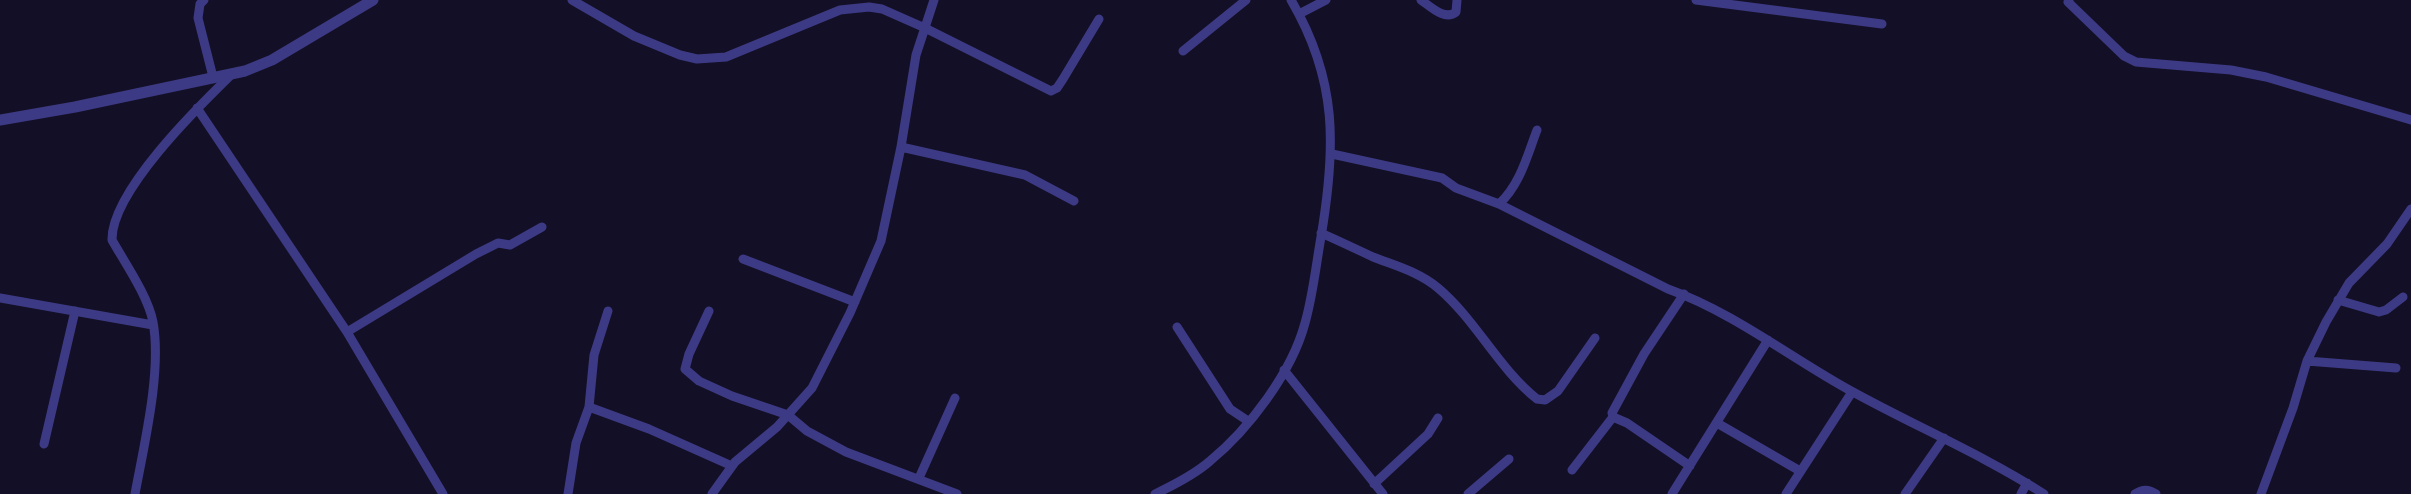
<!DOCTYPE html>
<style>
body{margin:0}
canvas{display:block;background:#130f26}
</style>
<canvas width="2411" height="494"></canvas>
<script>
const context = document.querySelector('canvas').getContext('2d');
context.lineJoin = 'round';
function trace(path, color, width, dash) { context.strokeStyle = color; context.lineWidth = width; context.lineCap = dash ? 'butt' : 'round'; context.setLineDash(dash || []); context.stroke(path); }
trace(new Path2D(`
 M204,0L200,4L198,18L213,77
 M572,0L634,36L680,55L697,59L726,57L840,10L869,7L882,9L925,28L1051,91L1057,88L1063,79L1099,19
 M1421,0C1431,7 1445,21 1456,12L1457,0
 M1696,0L1882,24
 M2069,0L2068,2L2124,56L2136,62L2231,70L2266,77L2411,120
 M1299,14L1326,0
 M1183,51L1246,0
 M197,108L347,332L443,494
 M901,147L1025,175L1074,201
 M1332,154L1442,178L1456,188L1499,204L1668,289C1735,313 1792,359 1853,392C1917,427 1983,455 2044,494
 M1499,204C1520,185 1527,156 1537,130
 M1321,233C1339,241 1356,249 1373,257C1396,266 1419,272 1438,288C1476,320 1498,368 1537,399L1545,400L1558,391L1595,338
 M743,259L855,302
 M1684,294L1644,354L1612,413L1613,417L1627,423L1690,466
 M0,298L153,325
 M2338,300L2379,312L2386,310L2403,297
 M709,311L689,354L685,369L699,381L732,396L788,415L807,431L846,452L957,494
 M1177,327L1230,409L1248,421
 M347,332L476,254L498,243L510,245L542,227
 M2307,361L2396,368
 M1284,370L1383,494
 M589,407L649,429L732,466
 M1717,423L1800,471
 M44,444L75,311
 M1572,470L1613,417
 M919,478L955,398
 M1374,484L1428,434L1438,418
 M135,494C144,445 162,371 153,322C148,296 125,263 112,240C111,192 198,107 232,74
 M568,494L576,443L589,407L594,355L608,311
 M712,494L735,462L777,427L812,388L850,313L881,241L901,147L916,55L934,0
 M1155,494C1174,485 1194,475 1210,461C1249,429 1292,372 1305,323C1313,295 1316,265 1321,237C1336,148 1338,80 1291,0
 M1468,494L1509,459
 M1672,494L1768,340
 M1786,494L1852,392
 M1905,494L1944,438
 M2021,494L2027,483
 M2135,494C2142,489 2149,489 2156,494
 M2261,494L2293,408L2307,361L2326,322L2349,283L2387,244L2411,209`), '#3d3a85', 9);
trace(new Path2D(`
 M0,120L75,107L245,71L272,60L373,0`), '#3d3a85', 11);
</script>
